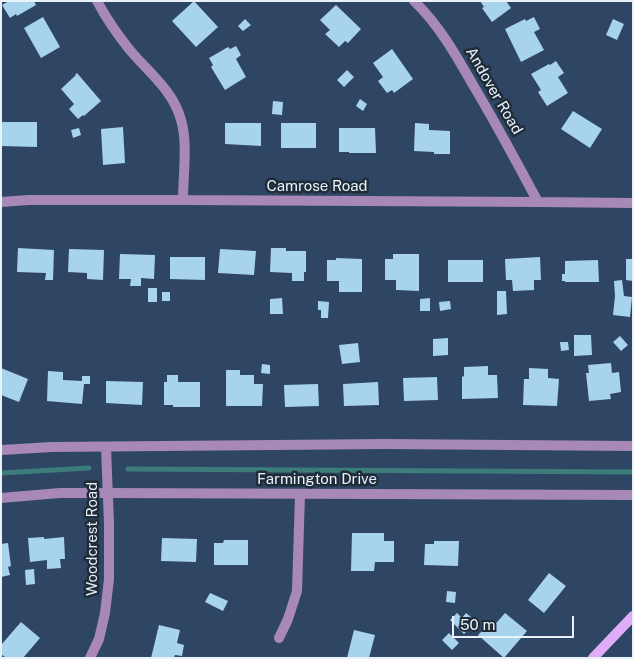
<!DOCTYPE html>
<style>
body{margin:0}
#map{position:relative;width:634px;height:659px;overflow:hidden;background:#2e4663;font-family:"Public Sans",sans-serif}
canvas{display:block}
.frame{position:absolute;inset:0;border:2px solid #e8f1fc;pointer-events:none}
.scale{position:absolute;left:452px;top:616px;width:122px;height:22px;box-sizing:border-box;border:2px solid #e8f1fc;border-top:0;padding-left:6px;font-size:15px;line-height:18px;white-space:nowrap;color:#e8f1fc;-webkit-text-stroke:4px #212c39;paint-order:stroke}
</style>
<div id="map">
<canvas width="634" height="659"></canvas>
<div class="frame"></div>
<div class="scale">50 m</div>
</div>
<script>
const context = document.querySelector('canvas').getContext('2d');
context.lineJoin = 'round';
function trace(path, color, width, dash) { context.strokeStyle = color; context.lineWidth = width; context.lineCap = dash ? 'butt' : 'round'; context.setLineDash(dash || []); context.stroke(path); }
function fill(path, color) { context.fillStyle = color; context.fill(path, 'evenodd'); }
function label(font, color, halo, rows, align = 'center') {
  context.font = font + ' "Public Sans",sans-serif'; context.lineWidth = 5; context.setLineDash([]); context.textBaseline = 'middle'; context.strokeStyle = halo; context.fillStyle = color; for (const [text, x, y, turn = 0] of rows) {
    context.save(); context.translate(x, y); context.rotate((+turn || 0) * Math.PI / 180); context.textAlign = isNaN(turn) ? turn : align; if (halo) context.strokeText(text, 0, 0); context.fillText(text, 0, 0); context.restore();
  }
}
trace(new Path2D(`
 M128,469L633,472
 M1,473L89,468`), '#3c7d7c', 5);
fill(new Path2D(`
 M9,1H34L36,5L17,16L16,14L10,18L2,5Z
 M194,1L218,27L196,47L172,21Z
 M480,1H506L511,8L492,22L482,8L484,7Z
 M336,5L361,29L348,43L345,41L339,47L325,34L330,30L320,20Z
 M43,17L60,47L41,58L24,28Z
 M534,17L540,29L534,32L544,50L521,62L505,29L525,19L526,21Z
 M245,19L251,25L243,31L238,26Z
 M613,19L624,24L617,40L606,35Z
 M236,46L241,55L236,59L246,77L225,90L211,67L213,65L209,58L228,47L230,49Z
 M392,49L413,79L394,93L392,90L387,93L378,81L383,77L373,63Z
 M556,61L564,73L558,77L568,93L547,106L538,92L541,90L531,74L549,64L550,65Z
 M347,70L354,77L344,87L337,80Z
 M77,73L101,101L84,116L83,115L78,119L69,109L74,104L61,89L76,75H75Z
 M360,99L367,104L363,111L356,106Z
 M273,101L283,102L282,115L272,114Z
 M573,111L602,129L590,148L561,129Z
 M1,122H37V147L1,146Z
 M225,123H261V146L225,144Z
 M281,123H316V148H281Z
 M415,123L429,124V130L450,131V154H434V152L414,151Z
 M123,127L125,163L103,165L101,129Z
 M79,128L81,135L73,138L71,130Z
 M339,128H375L376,153H349V152H339Z
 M18,248L54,250L53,280H45L46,273L17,272Z
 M271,248H286V251H306V272H304V281H292V273L270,272Z
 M69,249L104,250L103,280L87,279V273L68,272Z
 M220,249L256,251L254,275L218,273Z
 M120,254L155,255L154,279L141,278V286H130L131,279H119Z
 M393,254H419V291L396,290V280H385V259H393Z
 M170,257H205V280L170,279Z
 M540,257L541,280H534V290L513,291L512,280H506L505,259Z
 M336,258L362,259V292H339V281H327V260H336Z
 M626,259H633V281L626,280Z
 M448,260H483V282H448Z
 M598,260L599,282H565V281H562V274H565V261Z
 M622,280L624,296L632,297L630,317L613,315L615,296L614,281Z
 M148,288H157V302H148Z
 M497,291H506L507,314L497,315Z
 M162,292H170V301H162Z
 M282,298L283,314H270V299Z
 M430,298V311H420V299Z
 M318,301L329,302L328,318H321V310H318Z
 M450,301L451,309L440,311L439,302Z
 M574,335H591L592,355L574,356Z
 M620,336L628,345L621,351L613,342Z
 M448,338V355L433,356V339Z
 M560,342H568L569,350L561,351Z
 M358,343L360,362L342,364L339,345Z
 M611,363L612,373L619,372L621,392L610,394L611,399L589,401L586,373H589L588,365Z
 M262,364L270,365V374L261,373Z
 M488,366V375H497L498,398L462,399V377L464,376V367Z
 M1,368L28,379L19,402L1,395Z
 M529,368L548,369V378L559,379L557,406L523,405L524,379H529Z
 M226,370H240V375H254V384H263L262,406H226Z
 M48,371L63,372V380L82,381V376H90V384H84L82,404L47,401Z
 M167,375H178V382H200V407H173V405H164V382H167Z
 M437,377L438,400L404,401L403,378Z
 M106,381L143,382L142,405L106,403Z
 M378,382L379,405L344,406L343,384Z
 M318,384L319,406L285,407L284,385Z
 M352,533H384V541H394V562H375L374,571H351Z
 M44,537V539L64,537L65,559H60L61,568L47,569V560L30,562L28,538Z
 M162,538L197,539L196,562L161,561Z
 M224,540H248V565H214V543H223Z
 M434,541H459L458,566L424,565L425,544H434Z
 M8,543L11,566L8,567L10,575L1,577V544Z
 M34,569L35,584L26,585L25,570Z
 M549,573L566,586L544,613L528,600Z
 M447,591L456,592L455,603L446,602Z
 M210,593L228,601L223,611L205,602Z
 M457,613L462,618L466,613L471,617L467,622L472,626L464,634L450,620Z
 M505,613L527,631L504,658L478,635L488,625L492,628Z
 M21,622L40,638L23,658H6L1,654V645Z
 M159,625L180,630L177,643L184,645L182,656L175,655L174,658H151Z
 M354,630L375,635L369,658H347Z
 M449,633L459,643L452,650L442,640Z`), '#a8d3ed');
trace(new Path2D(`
 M97,1C106,18 117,34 129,49C148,72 173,90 181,120C188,142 183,177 183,200
 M414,1C439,25 456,55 473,85C496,123 517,163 538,202
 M1,202L29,200H183L538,202L633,203
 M279,638L288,619L297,591L300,494
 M90,658L99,639L105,613L109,579V524L106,447`), '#a788b6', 10);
trace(new Path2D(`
 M1,450L52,447L385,444L633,446
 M1,498L60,493H108L633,495`), '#a788b6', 10);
trace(new Path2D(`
 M593,658L633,616`), '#deadf6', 10);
label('15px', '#e8f1fc', '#212c39', [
 ["Andover Road",494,91,60],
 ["Camrose Road",317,186],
 ["Farmington Drive",317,479],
 ["Woodcrest Road",92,539,-90]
]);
</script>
